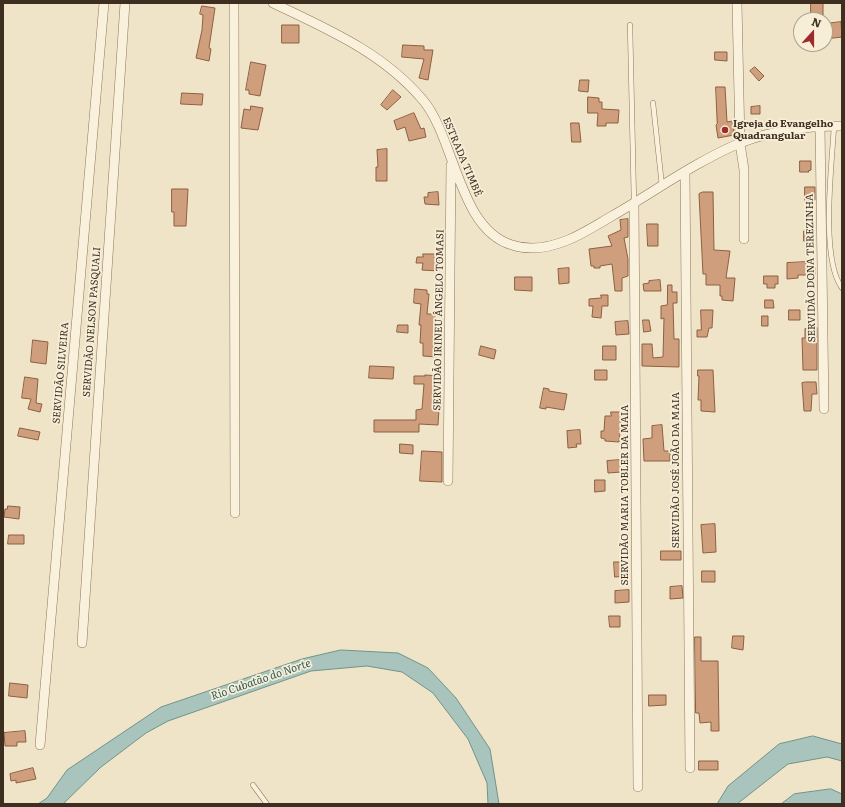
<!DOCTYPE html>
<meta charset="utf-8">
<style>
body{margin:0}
#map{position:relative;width:845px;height:807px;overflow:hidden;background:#f0e4c8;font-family:Literata,serif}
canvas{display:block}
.frame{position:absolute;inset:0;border:4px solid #3d2e20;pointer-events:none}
.north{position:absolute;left:793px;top:12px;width:40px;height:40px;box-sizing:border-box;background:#f7eed8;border:1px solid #ada18e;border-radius:50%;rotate:21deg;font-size:11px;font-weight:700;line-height:16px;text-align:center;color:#3d2e20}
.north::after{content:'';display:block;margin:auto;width:14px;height:18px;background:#9e2a2b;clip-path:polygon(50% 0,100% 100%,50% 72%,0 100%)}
</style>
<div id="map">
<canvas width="845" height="807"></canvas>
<div class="frame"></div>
<div class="north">N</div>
</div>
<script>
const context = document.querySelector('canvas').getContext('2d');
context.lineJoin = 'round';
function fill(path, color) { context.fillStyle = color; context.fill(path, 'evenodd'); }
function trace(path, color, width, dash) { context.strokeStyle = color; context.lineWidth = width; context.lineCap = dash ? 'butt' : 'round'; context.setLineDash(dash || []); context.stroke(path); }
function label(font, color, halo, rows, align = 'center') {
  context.font = font + ' Literata,serif'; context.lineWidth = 3.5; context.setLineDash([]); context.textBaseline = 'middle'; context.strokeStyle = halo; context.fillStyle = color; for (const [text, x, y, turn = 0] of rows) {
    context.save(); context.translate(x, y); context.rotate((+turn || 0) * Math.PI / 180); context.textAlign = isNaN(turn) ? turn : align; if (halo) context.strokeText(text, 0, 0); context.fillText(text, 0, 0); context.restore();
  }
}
const water = new Path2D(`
 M341,650L398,653L428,668L456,698L490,749L499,804H488L487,783L468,739L433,693L402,672L367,666L311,671L168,721L146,733L101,767L63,804H38L47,798L67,770L161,707L302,659Z
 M813,736L842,744V761L827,757L788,764L737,804H717L728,786L779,744Z
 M831,789L842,794V804H781L794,794Z`);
fill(water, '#a9c4bc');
trace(water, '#6f938a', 1);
const building = new Path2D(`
 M811,3H823V15H811Z
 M202,6L215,8L209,48L211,49L209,61L196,58L202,30L203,15L200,14Z
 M841,22L842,37L825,39V24Z
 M282,25H299V43H282Z
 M403,45L424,46V50H433L428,80L419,78L424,59L402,57Z
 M715,52H727V61L715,60Z
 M251,62L266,65L260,96L249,94V90H246Z
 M755,67L764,76L759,81L750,71Z
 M580,80H589L588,92L579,91Z
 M716,87H725L727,122L732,121L734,132V135L718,138L716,125L717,124Z
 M393,90L401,97L387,110L381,105Z
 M182,93L203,94L202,105L181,104Z
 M588,97L599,98V102H602V109L619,110L618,123H606V126H597L598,113H588Z
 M251,106L263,108L258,130L241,128L244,109L250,110Z
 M760,106V114H751V107Z
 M414,113L421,129L424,128L426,137L409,141L405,127L397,130L394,121Z
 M571,123H579L581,142H572Z
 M387,149V181H376V167H378L377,150Z
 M800,161H811V170L808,171L809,172H800Z
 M805,187H815V200L805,201Z
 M172,189H188L186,226H174V212H172Z
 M438,192L439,205L425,204L424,197H428V193Z
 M703,192H713L714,250L730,251L726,278H735L733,301L722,300V296H720V285H706V274H703L699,194Z
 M628,219V237L624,238L628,259V276L622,278V291H615L612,264L600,266V268H594V266H591L589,249L612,246L608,236L621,230L620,220Z
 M647,224H658V246H648Z
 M804,231H813V244H806V241H804Z
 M423,254H439V271L422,270L423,263H416L417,257H423Z
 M806,262V265L815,267V275H798V278L787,279V263Z
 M569,268V283L559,284L558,269Z
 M764,276H778V284H775V288H767V284H764Z
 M515,277H532V291L515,290Z
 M660,280L661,291H644L643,284L649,283V281Z
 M668,285H672V292H677V303H673L674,339H679V367L642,366V344H652L653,358L663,357L664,318L661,319V306L667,305Z
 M415,289L427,290V294H429L427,314H435L434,328L439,331L437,357L423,356V343H420L421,325H419L421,304L414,303Z
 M601,295H608V306H602L601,318L592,317L593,306H589V299L601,298Z
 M765,300H773L774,308H765Z
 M701,310H713L712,328H709L707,337H697V330H701Z
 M789,310H800V320H789Z
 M762,316H768V326H762Z
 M643,320H649L651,331L644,332Z
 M628,321L629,334L616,335L615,322Z
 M398,325H408V333L397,332Z
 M817,328V370H803L802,338H805V329Z
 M33,340L48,342L46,364L31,362Z
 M481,346L496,350L494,359L479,355Z
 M603,346H616V360H603Z
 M370,366L394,367L393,379L369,378Z
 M595,370H607V380H595Z
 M698,370H713L715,412L701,411V400H698L699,376H698Z
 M425,375L441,376L438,425L419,424V432H374V420H416V410L422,409L424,384H414V376H425Z
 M25,377L38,379L36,403L42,404L40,412L28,409L31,399L22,398Z
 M806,382H816L817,394H812L811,411H804L802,383Z
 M544,388L549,389V391L567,394L564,410L546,407V409L540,408Z
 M611,412H622L619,442L605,441V439L601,438V431H604L605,416H611Z
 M662,425L664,451H670V461H644L643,439L652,438V426Z
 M20,428L40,432L38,440L18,436Z
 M580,430L581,444H576L577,447L568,448L567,431Z
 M400,444L413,445V454L400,453Z
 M422,451L442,452V482L420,481Z
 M620,460L621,472L608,473L607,461Z
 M595,480H605V491L595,492Z
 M8,506L20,507L19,519L4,517L5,509H7Z
 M715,524L716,552L703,553L701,525Z
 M9,535H24V544H8Z
 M661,551H681V560H661Z
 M614,562H628V576L615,577Z
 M702,571H715V582H702Z
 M682,586L683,598L670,599V587Z
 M629,590V602L615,603V591Z
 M609,616H620V627H610Z
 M733,636H744L743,650L732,648Z
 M695,637H701V661H718L719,731H711V722L700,723L699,713H696Z
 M10,683L28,685L27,698L9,696Z
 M649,695H666V705L649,706Z
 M25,731L26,742H17V746H5L4,733Z
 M699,761H718V770H699Z
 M33,768L36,779L16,783V780L11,781L10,774Z`);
fill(building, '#cf9f7d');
trace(building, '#8d5f41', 1);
const lane = new Path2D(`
 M630,25L634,203
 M653,103L662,186
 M834,126C832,164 820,258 842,288
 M253,785L267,804`);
const street = new Path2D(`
 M234,3L235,513
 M273,3C327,29 382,52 422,99C455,136 458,229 512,245C530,251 551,247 568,240C583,234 598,224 612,216C654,192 695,162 740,143C773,130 807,126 842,126
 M737,3L740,143L744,170V239
 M820,126L824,409
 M685,172L690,768
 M634,203L638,787
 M448,481L451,165
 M82,643L125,3
 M40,745L104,3`);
trace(lane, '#8d765c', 5.5);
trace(street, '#8d765c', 10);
trace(lane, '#faf1dc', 4.5);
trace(street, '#faf1dc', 9);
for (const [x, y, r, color] of [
 [725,130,4,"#9e2a2b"]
]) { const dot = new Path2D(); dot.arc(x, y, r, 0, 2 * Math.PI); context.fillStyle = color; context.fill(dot); trace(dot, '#f7eed8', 1.5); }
label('bold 10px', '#3d2e20', '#f7eed8', [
 ["Igreja do Evangelho",733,124],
 ["Quadrangular",733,136]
], 'left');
label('10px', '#3d2e20', '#f7eed8', [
 ["ESTRADA TIMBÉ",462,157,67],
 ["SERVIDÃO DONA TEREZINHA",811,268,-91],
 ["SERVIDÃO IRINEU ÂNGELO TOMASI",439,320,-89],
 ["SERVIDÃO NELSON PASQUALI",92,322,-86],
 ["SERVIDÃO SILVEIRA",61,373,-85],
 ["SERVIDÃO JOSÉ JOÃO DA MAIA",676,470,-90],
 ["SERVIDÃO MARIA TOBLER DA MAIA",625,495,-90]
]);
label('italic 11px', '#2f5d5a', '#f7eed8', [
 ["Rio Cubatão do Norte",261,680,-19]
]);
</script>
